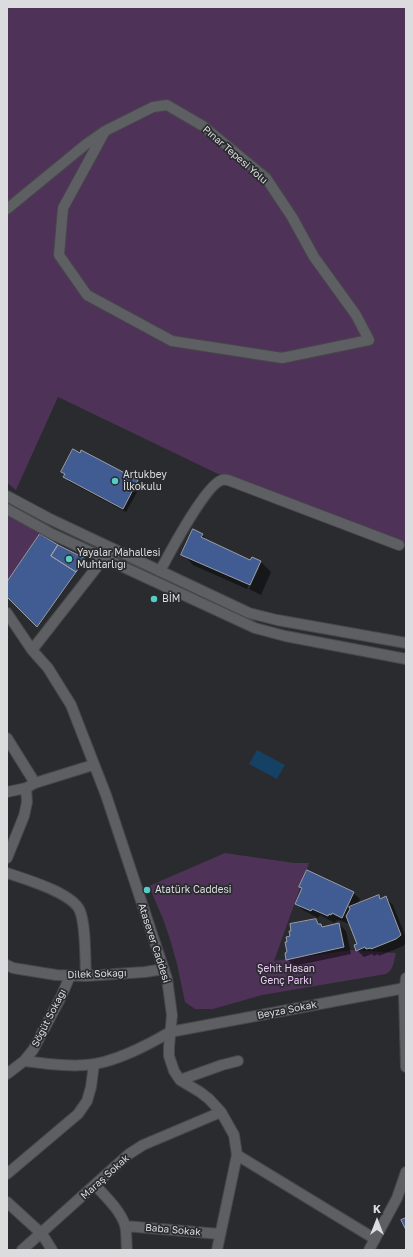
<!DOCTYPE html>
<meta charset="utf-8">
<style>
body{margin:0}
#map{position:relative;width:413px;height:1257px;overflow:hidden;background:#2a2b2e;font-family:"Golos Text",sans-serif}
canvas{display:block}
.frame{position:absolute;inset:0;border:8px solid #dbdcde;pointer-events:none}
.north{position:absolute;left:357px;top:1201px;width:40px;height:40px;-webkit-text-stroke:3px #2a2b2e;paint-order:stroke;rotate:0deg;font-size:11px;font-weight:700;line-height:16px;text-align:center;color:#dbdcde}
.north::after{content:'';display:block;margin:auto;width:14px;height:18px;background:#dbdcde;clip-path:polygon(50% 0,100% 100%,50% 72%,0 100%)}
</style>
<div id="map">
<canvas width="413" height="1257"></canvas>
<div class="frame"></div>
<div class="north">K</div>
</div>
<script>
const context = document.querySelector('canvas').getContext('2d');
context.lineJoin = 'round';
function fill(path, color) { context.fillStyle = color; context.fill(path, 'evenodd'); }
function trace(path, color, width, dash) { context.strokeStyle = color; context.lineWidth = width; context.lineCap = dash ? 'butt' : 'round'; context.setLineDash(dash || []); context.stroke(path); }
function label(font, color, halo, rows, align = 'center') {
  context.font = font + ' "Golos Text",sans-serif'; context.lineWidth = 3.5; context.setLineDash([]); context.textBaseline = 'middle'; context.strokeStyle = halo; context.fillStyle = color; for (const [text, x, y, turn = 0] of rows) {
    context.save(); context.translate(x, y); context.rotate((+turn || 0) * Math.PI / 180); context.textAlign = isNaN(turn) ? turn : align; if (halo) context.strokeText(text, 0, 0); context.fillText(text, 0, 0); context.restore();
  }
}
fill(new Path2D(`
 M7,7H406V543L216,473L58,397L16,490L7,483Z
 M7,515L40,534L7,582Z
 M225,853L294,863H309L274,961L351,950L396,953C394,960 394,970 386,974L262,995L213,1009H195L185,1002L177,964L170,939L163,919L149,886Z`), '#4e3257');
fill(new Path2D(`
 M257,750L285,765L277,779L249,764Z`), '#144164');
fill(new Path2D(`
 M65,477L137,481L141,485L126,512L68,481Z
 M40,535L83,558L84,562L38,627L7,596V584Z
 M202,535L208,541L251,561L252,558L261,562L271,572L261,595L249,589L259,568H257L247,589L193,565L183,554Z
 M300,887L353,893L360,899L358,904L379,896L382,899L386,898L393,905L406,938V943L403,946L379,956L378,954L374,956L372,954L364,957L357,950L358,944L349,922V924L339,920L338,921L336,920L335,923L320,915L318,918L303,910L296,903L303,889Z
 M316,920L324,928L339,924L346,931L351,954L294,966L287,959L291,936Z`), '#0007');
const building = new Path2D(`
 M73,449L80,453L81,450L138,480L123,509L63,477L65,474L61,472Z
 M193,529L203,534L201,537L250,560L252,557L261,561L250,585L181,555Z
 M40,534L58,545L51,556L76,572L37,627L7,597V582Z
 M58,545L84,558V561L76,572L51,556Z
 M307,870L354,892L342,918L332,913L331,915L329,914L328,916L312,909L311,911L295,904L302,888L299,887Z
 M379,895L380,899L386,896L401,935L396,939L371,949V948L366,949L365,947L356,951L354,945L357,944L346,916L350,909L349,907Z
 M316,919L318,924H321L322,927L339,923L344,947L286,960L285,953L287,952L285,942H287L286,937L290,936L289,931H291L290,924Z
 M406,1218V1230L401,1220Z`);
fill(building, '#415c93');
trace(building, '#9c9ea3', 1);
const minor = new Path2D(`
 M7,209L85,145L105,131L153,107L167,105L203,126L266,178L292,217L314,257L356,315L369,340L282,358L172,341L87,295L59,255L63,208L105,131
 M160,571C169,554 206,484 222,480C224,479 226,480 228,480L399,545
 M7,613L32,650L48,668L71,705L106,795L167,979L172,1015L169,1047V1056L174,1071L180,1080L200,1092L209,1099L221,1112L234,1135L237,1155L217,1250
 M32,650L111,549
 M7,738L35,783
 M7,792L26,788L35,783L93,765
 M7,858L24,816L27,802L26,788
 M7,873C25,879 73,893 80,911C86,926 85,959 86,976
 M7,965L13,968L56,975L86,976L145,972L164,969
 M24,1061C44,1063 65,1067 85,1065C111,1064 148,1045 170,1032L405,988
 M7,1074L24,1061L33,1050L61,997L70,976
 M180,1080L222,1065L238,1061
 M237,1155L375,1239
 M7,1174L78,1114L87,1101L91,1087L94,1064
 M95,1185C106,1197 120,1210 125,1225C127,1232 126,1242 127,1250
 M7,1202L42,1234L52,1250
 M125,1226L220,1234
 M22,1250L129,1154L143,1145L221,1112`);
const tertiary = new Path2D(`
 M7,496L50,519L249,613L277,620L406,643
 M7,509L52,534L255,628L285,636L406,659
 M406,978L404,994L406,1067
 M369,1250L397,1198L406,1172`);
trace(minor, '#47474b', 12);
trace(tertiary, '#47474b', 12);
trace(minor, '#5e5f63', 10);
trace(tertiary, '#5e5f63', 10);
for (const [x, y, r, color] of [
 [115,481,4,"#54cdc8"],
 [69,559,4,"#54cdc8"],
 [154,599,4,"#54cdc8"],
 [147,890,4,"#54cdc8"]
]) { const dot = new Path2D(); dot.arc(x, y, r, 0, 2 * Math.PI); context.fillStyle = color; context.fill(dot); trace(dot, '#2a2b2e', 1.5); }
label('10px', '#dbdcde', '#2a2b2e', [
 ["Pınar Tepesi Yolu",235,155,41],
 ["Atasever Caddesi",154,943,72],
 ["Dilek Sokağı",97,974,-2],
 ["Beyza Sokak",287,1010,-11],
 ["Söğüt Sokağı",49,1018,-63],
 ["Maraş Sokak",105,1177,-42],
 ["Baba Sokak",173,1230,5]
]);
label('10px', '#dbdcde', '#2a2b2e', [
 ["Artukbey",123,475],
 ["İlkokulu",123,487],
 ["Yayalar Mahallesi",77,553],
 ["Muhtarlığı",77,565],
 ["BİM",162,599],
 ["Atatürk Caddesi̇",155,890]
], 'left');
label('10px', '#ecc8f8', '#2a2b2e', [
 ["Şehit Hasan",286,969],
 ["Genç Parkı",286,981]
]);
</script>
